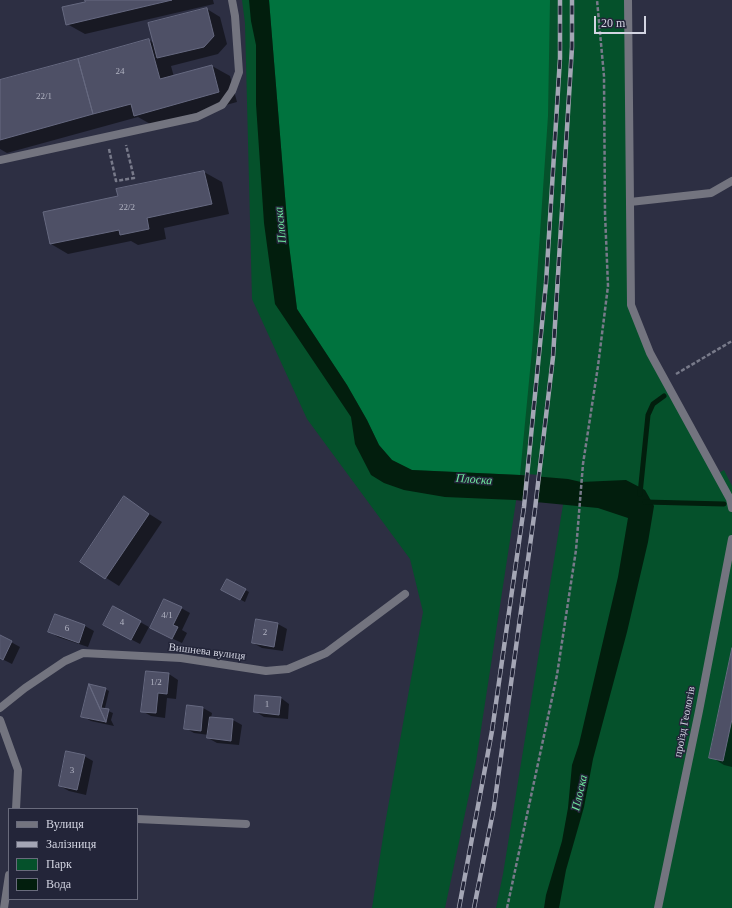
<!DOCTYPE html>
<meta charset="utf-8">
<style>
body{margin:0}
#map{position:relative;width:732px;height:908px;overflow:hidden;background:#2d2f43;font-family:"Times New Roman",serif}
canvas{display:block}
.legend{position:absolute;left:8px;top:808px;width:130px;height:92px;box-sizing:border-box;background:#232539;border:1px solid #696b7c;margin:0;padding:5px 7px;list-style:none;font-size:12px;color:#d2d4e1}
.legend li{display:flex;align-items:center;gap:8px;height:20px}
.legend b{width:20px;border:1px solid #696b7c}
.scale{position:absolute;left:594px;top:16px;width:52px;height:18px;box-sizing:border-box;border:2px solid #d2d4e1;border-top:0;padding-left:5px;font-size:12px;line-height:14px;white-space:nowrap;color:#d2d4e1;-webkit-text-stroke:3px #232539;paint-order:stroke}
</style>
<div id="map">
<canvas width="732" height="908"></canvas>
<ul class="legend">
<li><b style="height:5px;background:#73747f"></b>Вулиця</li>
<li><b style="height:5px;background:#a4a6b5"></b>Залізниця</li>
<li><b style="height:11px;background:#05512b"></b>Парк</li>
<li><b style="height:11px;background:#021e0d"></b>Вода</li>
</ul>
<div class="scale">20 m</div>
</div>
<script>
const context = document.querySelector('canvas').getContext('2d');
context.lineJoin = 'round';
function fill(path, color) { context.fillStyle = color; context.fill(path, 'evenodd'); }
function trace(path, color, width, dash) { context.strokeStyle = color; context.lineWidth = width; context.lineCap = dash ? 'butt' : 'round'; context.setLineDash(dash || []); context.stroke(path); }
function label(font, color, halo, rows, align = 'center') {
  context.font = font + ' "Times New Roman",serif'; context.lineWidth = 3; context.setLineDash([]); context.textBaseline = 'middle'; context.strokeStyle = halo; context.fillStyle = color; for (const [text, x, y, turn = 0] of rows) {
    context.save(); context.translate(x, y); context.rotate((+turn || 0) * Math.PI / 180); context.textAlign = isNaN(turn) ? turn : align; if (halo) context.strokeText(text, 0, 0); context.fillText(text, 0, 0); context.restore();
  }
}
fill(new Path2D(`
 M242,0H628L631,305L650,353L716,475L724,470L732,486V908H496L503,874L567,480L520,475L476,762L445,908H372L385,824L423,612L410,559L307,419L252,299L245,23Z`), '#05512b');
fill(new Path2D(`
 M269,0H550L548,116L532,350L520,475L412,470L392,460L379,445L367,420L347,385L297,309L289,245Z`), '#00733e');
fill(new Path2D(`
 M249,0H269L289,245L297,309L347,385L367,420L379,445L392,460L412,470L520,475L568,479L581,482L626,480L645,490L654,506L648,542L627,632L593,759L584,807L566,870L559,908H544L546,895L562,841L568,808L572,765L579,744L618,577L628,518L598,508L515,500L445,497L404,490L384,483L371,475L355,444L351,417L275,304L264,223L256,104V45L251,21Z`), '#021e0d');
fill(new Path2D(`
 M527,474L539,475L536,504L524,503Z`), '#2d2f43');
fill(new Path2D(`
 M86,0H213L214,4L85,34L67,24L86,3Z
 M207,9L220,17L227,44L218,54L171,66L174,77L212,66L230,76L237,102L152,125L138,117L7,153L0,149V81L149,40L154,43Z
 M204,172L222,182L229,214L164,228L166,239L138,245L131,241L68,254L51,244L119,197L118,190Z
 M124,498L162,522L119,586L81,562Z
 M227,580L249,592L245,602L226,592Z
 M181,608L190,613L182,630L187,633L182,643L160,633Z
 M55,616L85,626L94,631L88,647L58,637L50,632Z
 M256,620L278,624L287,629L283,651L262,648L253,643Z
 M140,622L149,627L140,644L113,630Z
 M0,636L20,647L12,664L0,658Z
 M732,653V767L724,765L711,757Z
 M169,674L178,680L176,699L167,698L165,718L151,716L142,711Z
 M105,689L109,691L105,708L106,710L113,713L111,720L114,726L91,721L82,716Z
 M281,698L289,704L288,719L264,717L255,711Z
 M187,706L203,708L212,713L211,718L233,720L242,725L239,745L217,743L208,738L209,735L194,733L185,728Z
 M84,756L93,761L86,795L69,791L60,786Z`), '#0007');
trace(new Path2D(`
 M640,494L648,415L653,404L664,396
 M645,502L724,504`), '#021e0d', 5);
const building = new Path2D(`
 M85,0H172L66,25L62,7L85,2Z
 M207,8L214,36L204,47L157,58L148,23Z
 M149,39L160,79L212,65L219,92L134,116L131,104L93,114L78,59Z
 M78,59L93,114L0,140V80Z
 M204,171L212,204L147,218L149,229L120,235L119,230L50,244L43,212L118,196L116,189Z
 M124,496L149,514L105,579L80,562Z
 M227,579L246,589L240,600L221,590Z
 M164,599L182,607L173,625L178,627L172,639L150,628Z
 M113,606L141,621L131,640L103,625Z
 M55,614L85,625L79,643L48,632Z
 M256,619L278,623L274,647L252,643Z
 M0,635L12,641L3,660L0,658Z
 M732,648V719L723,761L709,758Z
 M146,671L169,673L167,694L158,693L156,713L141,712Z
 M89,684L106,688L101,708L109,709L106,722Z
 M89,684L106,722L81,717Z
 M255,695L281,697L279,715L254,712Z
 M187,705L203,707L201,731L184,729Z
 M210,717L233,719L231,741L207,738Z
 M66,751L85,755L77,790L59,786Z`);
fill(building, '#4e5066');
trace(building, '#666980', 1);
trace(new Path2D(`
 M109,149L116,181L134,178L126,145
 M676,374L732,341
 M507,908L557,675L576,550L583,464L598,366L608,286L605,213L604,76L597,0`), '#787a8a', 2.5, [4, 2]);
trace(new Path2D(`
 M0,160L197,117L222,105L232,91L239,72L235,16L232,0
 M630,202L711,193L732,181
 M137,819L246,824`), '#73747f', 8);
trace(new Path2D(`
 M628,0L631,305L650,353L730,499L732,508
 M0,708L25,688L65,661L83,653L181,658L266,671L288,669L326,653L405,594
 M0,720L18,770L16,809
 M4,908L9,875
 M658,908L699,711L732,539`), '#73747f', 8);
const rail = new Path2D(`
 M459,908L492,731L524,507L546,283L560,58V0
 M474,908L494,807L535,509L553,357L572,47V0`);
trace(rail, '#a4a6b5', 4.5);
trace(rail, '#232539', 3, [9]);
label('9px', '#b1b3c2', null, [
 ["24",120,72],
 ["22/1",44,97],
 ["22/2",127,208],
 ["4/1",167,616],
 ["4",122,623],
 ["6",67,629],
 ["2",265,633],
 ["1/2",156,683],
 ["1",267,705],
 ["3",72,771]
]);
label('11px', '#d2d4e1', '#232539', [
 ["Вишнева вулиця",207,652,7],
 ["проїзд Геологів",685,722,-79]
]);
label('italic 12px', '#6ee79d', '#232539', [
 ["Плоска",281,225,-96],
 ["Плоска",474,480,4],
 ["Плоска",580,793,-77]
]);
</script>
